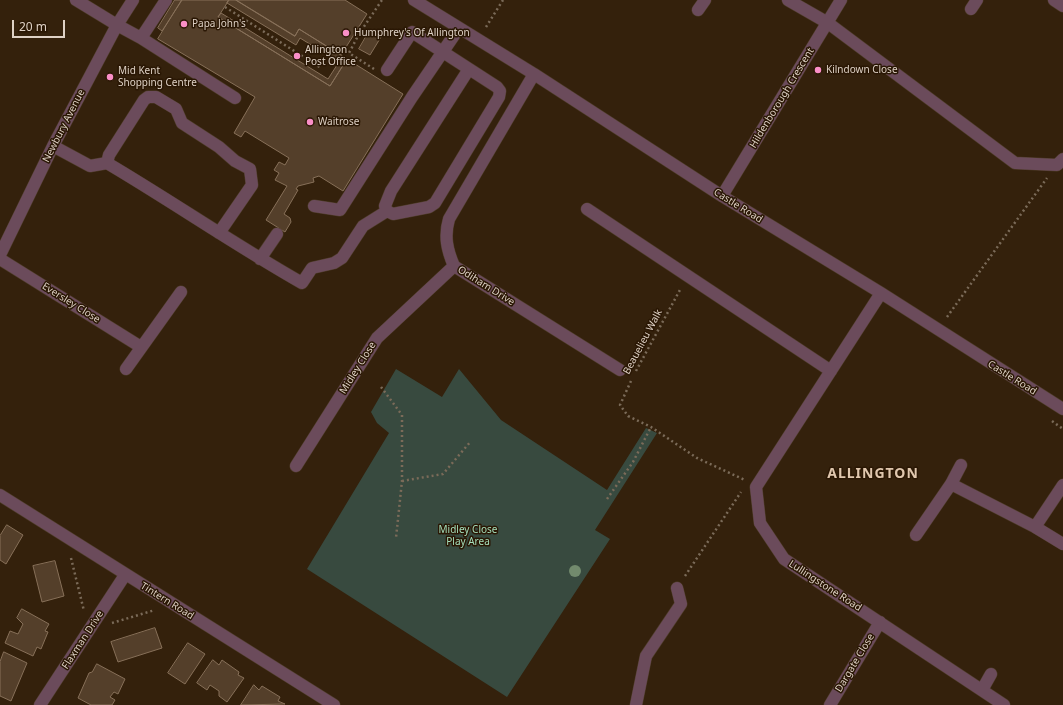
<!DOCTYPE html>
<style>
body{margin:0}
#map{position:relative;width:1063px;height:705px;overflow:hidden;background:#34210c;font-family:"Noto Sans",sans-serif}
canvas{display:block}
.scale{position:absolute;left:12px;top:20px;width:53px;height:18px;box-sizing:border-box;border:2px solid #ded1c5;border-top:0;padding-left:5px;font-size:12px;line-height:14px;white-space:nowrap;color:#ded1c5;-webkit-text-stroke:3px #2a1704;paint-order:stroke}
</style>
<div id="map">
<canvas width="1063" height="705"></canvas>
<div class="scale">20 m</div>
</div>
<script>
const context = document.querySelector('canvas').getContext('2d');
context.lineJoin = 'round';
function fill(path, color) { context.fillStyle = color; context.fill(path, 'evenodd'); }
function trace(path, color, width, dash) { context.strokeStyle = color; context.lineWidth = width; context.lineCap = dash ? 'butt' : 'round'; context.setLineDash(dash || []); context.stroke(path); }
function label(font, color, halo, rows, align = 'center') {
  context.font = font + ' "Noto Sans",sans-serif'; context.lineWidth = 3; context.setLineDash([]); context.textBaseline = 'middle'; context.strokeStyle = halo; context.fillStyle = color; for (const [text, x, y, turn = 0] of rows) {
    context.save(); context.translate(x, y); context.rotate((+turn || 0) * Math.PI / 180); context.textAlign = isNaN(turn) ? turn : align; if (halo) context.strokeText(text, 0, 0); context.fillText(text, 0, 0); context.restore();
  }
}
fill(new Path2D(`
 M396,369L442,397L459,369L501,420L607,490L646,428L657,433L595,530L610,539L507,697L307,569L389,433L377,423L371,412Z`), '#384a3f');
const building = new Path2D(`
 M175,0H182L162,31L158,28Z
 M182,0H229L218,17L330,86L347,59L403,94L343,191L319,176L313,178L314,182L298,186L296,189L298,190L284,214L290,218L291,222L285,232L266,220L287,186L275,180L279,173L274,170L279,162L285,165L289,158L245,131L241,137L234,133L255,97L158,39Z
 M229,0H236L295,36L299,29L347,59L330,86L218,17L221,13L328,79L339,62L300,38L296,45L227,3Z
 M236,0H345L367,14L341,55L299,29L295,36Z
 M370,30L381,37L370,55L359,49Z
 M7,525L23,535L6,564L0,560V536Z
 M55,561L64,596L42,602L33,566Z
 M22,609L49,624L45,631L48,632L41,649L37,647L33,656L5,643L10,631L18,634L23,624L17,618Z
 M155,628L162,648L118,662L111,642Z
 M188,643L205,654L185,684L168,673Z
 M4,652L27,663L11,701L0,696V662Z
 M213,660L219,665L222,660L239,672L238,675L244,678L227,702L219,696V691L210,685L207,690L197,683Z
 M97,664L125,679L118,694L114,692L110,697L115,700L112,705H91L78,698L89,673L92,672Z
 M254,685L259,690L262,686L280,697L278,701L285,704L241,705Z`);
fill(building, '#543f2a');
trace(building, '#877059', 1);
const minor = new Path2D(`
 M76,0L117,25L141,38L166,0
 M414,0L534,74L722,196L881,293L1063,409
 M788,0L828,23L1015,163L1057,165L1063,159
 M1054,0L1063,6
 M971,9L977,0
 M698,10L705,0
 M141,38L235,98
 M387,70L412,32L497,87L500,91L499,97L435,203L429,207L393,214L387,211L385,206L391,191L469,69
 M534,74L449,219C444,236 447,250 454,266L620,370
 M53,146L90,166L107,163C173,202 235,245 302,283L312,268L334,263L342,258L363,226L387,211
 M107,163L109,155L144,100L148,97H156L176,109L182,123L219,147L235,161L250,169L252,185L219,233
 M722,196L841,0
 M314,206L340,210L412,97L459,28
 M587,209L831,371
 M0,255L53,146L117,25L133,0
 M0,259L141,347
 M260,259L277,234
 M881,293L756,487L760,523L784,559L1004,705
 M126,369L181,292
 M296,466L377,338L454,266
 M951,484L1035,527L1063,544
 M0,495L334,705
 M1035,527L1063,485
 M916,535L951,484L961,465
 M982,690L991,674
 M40,705L125,575
 M636,705L646,656L681,604L677,588
 M830,705L880,622`);
trace(minor, '#4f3d2a', 13);
trace(new Path2D(`
 M225,7L321,68
 M486,27L503,0
 M374,69L349,53L359,34L382,0
 M947,317L1047,178
 M636,371L681,288
 M631,381L620,405L628,416L651,427L697,458L745,480
 M381,387L402,415V481L396,538
 M1052,421L1063,429
 M402,481L443,474L471,441
 M607,499L633,462L651,427
 M71,558L84,611
 M685,576L741,492
 M112,623L155,610`), '#7b6b59', 2.5, [2, 3]);
trace(minor, '#6b4b5b', 12);
context.fillStyle = '#728a6d';
for (const [x, y] of [
 [575,571]
]) { context.beginPath(); context.arc(x, y, 6, 0, 2 * Math.PI); context.fill(); }
for (const [x, y, r, color] of [
 [184,24,4,"#fa8fc7"],
 [346,33,4,"#fa8fc7"],
 [297,56,4,"#fa8fc7"],
 [818,70,4,"#fa8fc7"],
 [110,77,4,"#fa8fc7"],
 [310,122,4,"#fa8fc7"]
]) { const dot = new Path2D(); dot.arc(x, y, r, 0, 2 * Math.PI); context.fillStyle = color; context.fill(dot); trace(dot, '#2a1704', 1.5); }
label('10px', '#ded1c5', '#2a1704', [
 ["Papa John's",192,24],
 ["Humphrey's Of Allington",354,33],
 ["Allington",305,50],
 ["Post Office",305,62],
 ["Kilndown Close",826,70],
 ["Mid Kent",118,71],
 ["Shopping Centre",118,83],
 ["Waitrose",318,122]
], 'left');
label('10px', '#ded1c5', '#2a1704', [
 ["Hildenborough Crescent",782,98,-59],
 ["Newbury Avenue",64,126,-63],
 ["Castle Road",738,206,32],
 ["Odiham Drive",486,286,32],
 ["Eversley Close",71,303,32],
 ["Beauelieu Walk",643,342,-62],
 ["Midley Close",358,368,-58],
 ["Castle Road",1012,378,32],
 ["Lullingstone Road",825,586,33],
 ["Tintern Road",167,601,32],
 ["Flaxman Drive",83,640,-57],
 ["Dargate Close",855,663,-59]
]);
label('10px', '#a5dfbc', '#2a1704', [
 ["Midley Close",468,530],
 ["Play Area",468,542]
]);
context.letterSpacing = '1px';
label('bold 14px', '#e0c7ae', '#2a1704', [
 ["ALLINGTON",873,474]
]);
context.letterSpacing = '0px';
</script>
